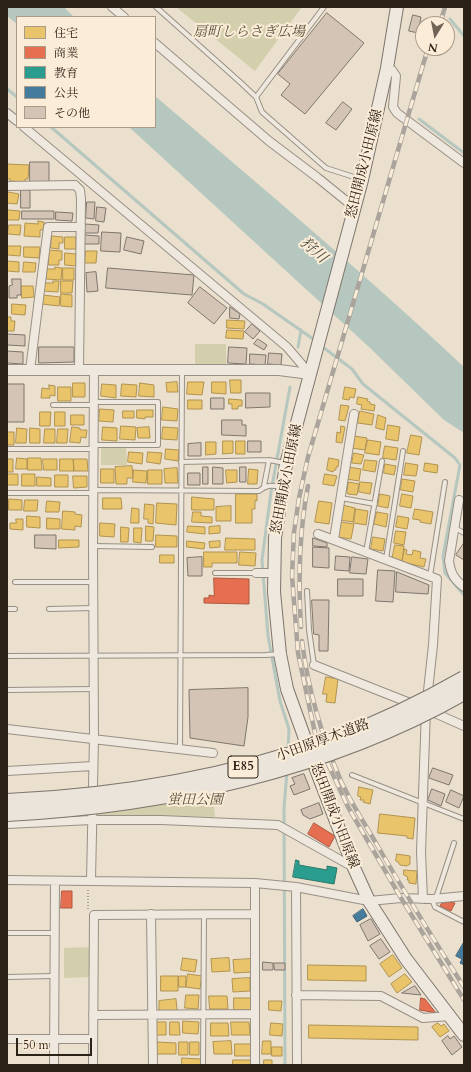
<!DOCTYPE html>
<meta charset="utf-8">
<style>
body{margin:0}
#map{position:relative;width:471px;height:1072px;overflow:hidden;background:#ebdfce;font-family:Cardo,"Noto Serif JP",serif}
canvas{display:block}
.frame{position:absolute;inset:0;border:8px solid #2c2115;pointer-events:none}
.legend{position:absolute;left:16px;top:16px;width:140px;height:112px;box-sizing:border-box;background:#faecd7;border:1px solid #a89b89;margin:0;padding:5px 7px;list-style:none;font-size:12px;color:#2c2115}
.legend li{display:flex;align-items:center;gap:8px;height:20px}
.legend b{width:20px;border:1px solid #a89b89}
.north{position:absolute;left:415px;top:16px;width:40px;height:40px;box-sizing:border-box;background:#faecd7;border:1px solid #a89b89;border-radius:50%;rotate:190deg;font-size:11px;font-weight:700;line-height:16px;text-align:center;color:#2c2115}
.north::after{content:'';display:block;margin:auto;width:14px;height:18px;background:#6f6456;clip-path:polygon(50% 0,100% 100%,50% 72%,0 100%)}
.scale{position:absolute;left:16px;top:1038px;width:76px;height:18px;box-sizing:border-box;border:2px solid #2c2115;border-top:0;padding-left:5px;font-size:12px;line-height:14px;white-space:nowrap;color:#2c2115;-webkit-text-stroke:3px #faecd7;paint-order:stroke}
</style>
<div id="map">
<canvas width="471" height="1072"></canvas>
<div class="frame"></div>
<ul class="legend">
<li><b style="height:11px;background:#e9c46a"></b>住宅</li>
<li><b style="height:11px;background:#e76f51"></b>商業</li>
<li><b style="height:11px;background:#2a9d8f"></b>教育</li>
<li><b style="height:11px;background:#457b9d"></b>公共</li>
<li><b style="height:11px;background:#d3c4b5"></b>その他</li>
</ul>
<div class="north">N</div>
<div class="scale">50 m</div>
</div>
<script>
const context = document.querySelector('canvas').getContext('2d');
context.lineJoin = 'round';
function fill(path, color) { context.fillStyle = color; context.fill(path, 'evenodd'); }
function trace(path, color, width, dash) { context.strokeStyle = color; context.lineWidth = width; context.lineCap = dash ? 'butt' : 'round'; context.setLineDash(dash || []); context.stroke(path); }
function label(font, color, halo, rows, align = 'center') {
  context.font = font + ' Cardo,"Noto Serif JP",serif'; context.lineWidth = 4; context.setLineDash([]); context.textBaseline = 'middle'; context.strokeStyle = halo; context.fillStyle = color; for (const [text, x, y, turn = 0] of rows) {
    context.save(); context.translate(x, y); context.rotate((+turn || 0) * Math.PI / 180); context.textAlign = isNaN(turn) ? turn : align; if (halo) context.strokeText(text, 0, 0); context.fillText(text, 0, 0); context.restore();
  }
}
fill(new Path2D(`
 M176,7H302L255,71Z
 M195,344H226V365L195,364Z
 M126,446L127,465H101V447Z
 M211,782L215,817L96,815V797Z
 M92,947V977L64,978V948Z`), '#d3cfac');
fill(new Path2D(`
 M7,7H64L74,17H17V24L7,16Z
 M155,96C259,185 364,273 464,367V433L444,420L368,346L129,127H155Z`), '#b5c7be');
const homes = new Path2D(`
 M7,164L29,165L28,179H25V182L10,181V179H7Z
 M8,192L19,194L17,204L7,203Z
 M8,210L20,211L19,220H7Z
 M38,221L44,222L43,230H40V237L24,236L25,223L38,224Z
 M9,225H21L20,235L8,234Z
 M52,236L63,237V243H59V249L51,248Z
 M65,237H76V249H65Z
 M8,246H21L20,256L8,255Z
 M24,247H40L39,258L24,257Z
 M49,250L62,251V260H59V265H49Z
 M86,251H97L96,263H85Z
 M65,253L76,254V266L65,265Z
 M7,261L19,262V272L7,271Z
 M24,262L36,263L35,272H23Z
 M55,267L62,268L61,280L46,279L47,269H55Z
 M63,268H74V280H63Z
 M53,281H59L58,292L43,291L44,283H53Z
 M61,281H73L72,293H61Z
 M21,286H33L34,297L22,298Z
 M61,294L72,295V307L61,306Z
 M43,295L60,297L59,306L42,304Z
 M12,304L26,305L25,315L12,314Z
 M7,317H11V321H15L14,331H7Z
 M227,320L245,321L244,329L227,328Z
 M227,330L244,331L243,339L226,338Z
 M230,380H241V393H231Z
 M177,382L178,392H167L166,383Z
 M188,382H204L202,395L187,394Z
 M212,382H226V394L212,393Z
 M73,383H85V397H73Z
 M140,383L154,385V397L139,396Z
 M102,384L116,385V398L101,396Z
 M122,384L137,385L136,397L121,396Z
 M49,385L55,386V396L50,395V398H41L42,388L49,389Z
 M58,387H71V401H58Z
 M345,387L356,389L354,398L350,397L349,400L343,399Z
 M358,397L368,399L367,401L370,402V404L375,405L374,411L361,409L362,405L357,404Z
 M229,399L242,400V406H238V409H232V404H229Z
 M188,400H202V409H188Z
 M341,405L349,406L345,421L339,420Z
 M163,407L178,409L177,421L162,420Z
 M100,409L114,410L113,422L99,421Z
 M137,410H153V417H145V419L137,418Z
 M123,411H134V418H123Z
 M360,411L374,414L372,425L358,423Z
 M40,412H51L50,426H40Z
 M55,412H65V426H55Z
 M71,415H84V425H71Z
 M378,415L386,418L384,430L376,428Z
 M388,425L400,427L398,441L386,439Z
 M121,426L136,427L135,440L120,439Z
 M341,426L345,427L342,443L336,442L337,432L340,433Z
 M72,427L80,428V430H87L86,438L81,437L80,443L70,442Z
 M103,427L117,428V441L102,440Z
 M149,427L150,438H138L137,428Z
 M163,427L178,428L177,440L162,439Z
 M17,428L27,429L26,443H16Z
 M30,428L40,429V443H30Z
 M45,429H55V443H44Z
 M58,429H68L67,443H57Z
 M7,432H14V445H8Z
 M411,435L422,437L419,455L407,453Z
 M354,436L367,438L365,450L351,448Z
 M368,440L381,442L379,455L365,453Z
 M223,441H233V453L223,454Z
 M236,441H245V454H236Z
 M206,442H216V454L206,455Z
 M385,446L398,448L396,460L383,458Z
 M166,449L179,450L178,461L165,459Z
 M129,452L143,453L142,464L128,462Z
 M148,452L162,453L160,464L147,462Z
 M354,453L364,455L361,464L352,463Z
 M17,458L27,459V469H16Z
 M28,458H41L42,470H28Z
 M329,458L339,460L338,467H336V470H334L333,472L327,470Z
 M7,459H13V472H7Z
 M43,459H57V470H44Z
 M60,459H73L74,471H60Z
 M74,459H87L88,471H74Z
 M365,460L377,461L375,472L363,470Z
 M406,463L418,465L416,476L404,475Z
 M425,463L438,465L437,473L424,471Z
 M385,464L396,466L394,475L384,473Z
 M132,466L133,478H127V484H116L115,467Z
 M348,467L361,469L359,481L346,479Z
 M177,468L178,483H165L164,469Z
 M101,469H114V483H101Z
 M249,469L258,470L257,484H248Z
 M134,470L147,471L146,483L133,482Z
 M148,470H162V484H148Z
 M226,470H237V482L227,483Z
 M7,474H18V485H7Z
 M22,474H35V486H22Z
 M325,474L337,476L334,486L323,484Z
 M55,475H68V487H55Z
 M73,476H87V487L74,488Z
 M37,477L51,478V486H37Z
 M402,479L415,481L413,492L401,490Z
 M349,482L359,484L357,495L348,494L347,492Z
 M360,482L372,483L370,494L359,492Z
 M236,494H257V501L255,500V509H252V523H236Z
 M380,494L390,496L388,508L378,506Z
 M402,494L413,496L411,508L400,506Z
 M192,497L214,499V510H192Z
 M103,498H121L122,509H103Z
 M9,499L22,500V510H9Z
 M25,500H38L37,511H24Z
 M47,501L60,502L59,512H46Z
 M319,501L332,503L329,524L315,522Z
 M157,503L177,504L176,525L156,523Z
 M145,504L154,505L153,524L148,523V519H144Z
 M342,505L355,508L353,522L340,520Z
 M231,506V521H216V507Z
 M132,508L139,509V523H131Z
 M356,509L368,511L366,525L354,523Z
 M415,509L433,512L431,524L420,522V520L413,519Z
 M63,511L75,512V514L82,515L81,527L75,526V530L62,529Z
 M193,512H201V516L212,517V523L192,522Z
 M377,512L388,514L386,527L374,524Z
 M27,516L40,517V528L27,527Z
 M398,516L409,518L407,529L396,527Z
 M47,518L60,519V529H47Z
 M16,519H23V530L10,529V523H16Z
 M341,522L354,524L351,539L338,537Z
 M100,523L115,524L114,537L100,536Z
 M146,526L154,527L153,541H146Z
 M188,526L205,527V534L187,532Z
 M220,526V533L209,534V527Z
 M121,527L129,528L128,542H121Z
 M134,528H142L141,543L134,542Z
 M396,531L406,532L404,545L394,543Z
 M156,535L177,536V547H156Z
 M373,537L385,539L383,551L371,549Z
 M226,538L255,539V550H225Z
 M59,540H79V547L59,548Z
 M187,541L205,543L204,549L187,547Z
 M220,541V547L210,548L209,542Z
 M395,545L404,546L402,561L392,560Z
 M405,549L407,550L406,554L412,555L413,550L421,552L420,558L426,559L424,567L402,562Z
 M204,552H237V563H212V567H204Z
 M240,552L256,553L255,566L239,565Z
 M160,555H174V563H160Z
 M326,677L338,679L335,703L326,702L327,694H323Z
 M359,787L373,790L370,804L363,802L364,800H360L361,797L358,796Z
 M380,814L415,818L413,839L407,838V836L378,833Z
 M397,854L410,856V864L407,866L400,865L398,862L396,861Z
 M404,870L417,871L416,884L409,883V880H407L408,877L404,875Z
 M393,955L402,968L389,977L380,964Z
 M183,958L197,960L195,972L181,970Z
 M229,958L230,971L212,972L211,959Z
 M251,959L252,972L234,973L233,960Z
 M308,965L366,966V981L308,980Z
 M188,974L202,976L200,989L186,987Z
 M405,974L412,982L397,993L391,984Z
 M161,976H178V991H161Z
 M179,976H186V987H179Z
 M250,978V991L233,992L232,979Z
 M186,995H199L198,1009L185,1008Z
 M209,996H227L228,1009H210Z
 M234,998H253V1010H234Z
 M176,999L177,1010L159,1012V1001Z
 M269,1001H282L281,1011L269,1010Z
 M183,1021L199,1022L198,1034L183,1033Z
 M156,1022H166V1035H156Z
 M170,1022H179L180,1035H170Z
 M231,1022H249L250,1035H232Z
 M211,1023H228L229,1036H211Z
 M271,1023L283,1024L282,1036L270,1035Z
 M438,1023L441,1026L444,1024L449,1031L440,1037L432,1027Z
 M309,1025L418,1027V1040L309,1038Z
 M231,1041L232,1054H214L213,1042Z
 M263,1041H271V1054H262Z
 M157,1042L176,1043V1054H156Z
 M179,1042H188V1055H179Z
 M190,1042H199V1055H190Z
 M235,1044H255L254,1056H235Z
 M272,1047H282V1056H272Z
 M182,1058L201,1059V1065H182Z
 M233,1060H252V1065H233Z
 M264,1060H272V1065H264Z`);
fill(homes, '#e9c46a');
trace(homes, '#b09350', 1);
const shops = new Path2D(`
 M214,578L249,579V604L204,603V598H209V595L214,596Z
 M314,823L335,836L329,847L308,834Z
 M62,891H72V908H61Z
 M448,902L455,903L451,911L440,906L441,904Z
 M421,998L425,999L436,1013L420,1010Z`);
fill(shops, '#e76f51');
trace(shops, '#af583f', 1);
const schools = new Path2D(`
 M296,860L299,861V865L327,870V866L337,868L334,884L293,877Z`);
fill(schools, '#2a9d8f');
trace(schools, '#2b786a', 1);
const public = new Path2D(`
 M363,909L367,916L357,922L353,916Z
 M464,942V965L460,963L462,959L456,956Z`);
fill(public, '#457b9d');
trace(public, '#3e6074', 1);
trace(new Path2D(`
 M450,19L464,36
 M7,89L17,97
 M419,119L464,153
 M51,127L244,294L263,304L316,341
 M320,345L352,369L363,384L455,458L460,465L443,556L445,573L464,595
 M298,347L301,330
 M288,751L289,729L280,701L268,636L262,560L271,492L290,387
 M285,1065L284,808L287,771`), '#b5c7be', 3);
const building = new Path2D(`
 M327,13L364,43L305,114L281,95L290,84L278,74Z
 M413,15L421,17L418,33L409,31Z
 M343,102L352,109L336,130L326,123Z
 M30,162H49V182H30Z
 M21,190H30V208H21Z
 M87,202H95L94,219L86,218Z
 M97,207L106,208L104,222L96,221Z
 M22,211H54V219H22Z
 M56,212L73,213L72,221L56,220Z
 M85,224L99,225L98,233H84Z
 M102,232L121,233L120,252L101,251Z
 M85,235L99,236V244H85Z
 M127,237L144,241L141,254L124,250Z
 M108,268L194,275L192,295L106,288Z
 M96,272L98,291L87,292L86,273Z
 M12,279H21V295H17V298H9V286L12,285Z
 M200,287L227,308L214,324L188,303Z
 M230,307L240,314L239,319L230,318Z
 M252,324L260,331L253,339L245,332Z
 M7,334L25,335V346L7,345Z
 M258,339L267,345L264,350L254,344Z
 M39,347H74V362L39,363Z
 M229,347L247,348L246,364L228,363Z
 M7,351L23,352V364L7,363Z
 M269,353L282,354L281,365L268,364Z
 M250,354L266,355L265,365L250,364Z
 M7,384H24V422H7Z
 M246,393H270V407L246,408Z
 M211,398H224V409H211Z
 M222,420H242V425H246V436L222,435Z
 M248,441H261V452H248Z
 M201,443V456H188V444Z
 M203,467H208V484H203Z
 M213,467L223,468V484H213Z
 M240,467H246V482H240Z
 M188,473H200V485H188Z
 M35,535H56V549L35,548Z
 M313,538L327,543V547L313,546Z
 M464,543V560L456,555Z
 M313,547L329,548V568L313,567Z
 M336,556L350,557L349,571L335,570Z
 M202,557V576H188L187,558Z
 M352,557L368,559L366,574L350,573Z
 M378,570L395,571L393,602L376,601Z
 M397,572L429,585L428,594L396,592Z
 M338,579H363V596H338Z
 M312,600H329L328,651H319V635L314,634Z
 M248,688V717L244,746L190,738L189,690Z
 M433,768L453,775L449,785L429,778Z
 M304,774L310,789L294,795L290,786L295,784L292,778Z
 M432,789L445,794L441,806L428,800Z
 M451,790L464,796L459,808L446,802Z
 M319,803L323,814L310,819L303,815L301,810Z
 M371,919L380,934L368,941L360,925Z
 M381,939L390,952L379,959L370,946Z
 M263,962L273,963V970H263Z
 M274,963H285V970H275Z
 M415,986L421,995L402,993Z
 M448,1036L450,1039L454,1036L462,1047L452,1055L442,1041Z`);
fill(building, '#d3c4b5');
trace(building, '#7e766c', 1);
const service = new Path2D(`
 M156,7L240,82L256,97L262,112L326,168L360,179
 M256,97L324,7
 M53,405H93
 M94,445H158V402H94
 M7,449H93
 M181,462L269,460L285,463
 M264,486L269,460
 M93,490L259,491C266,485 271,485 280,487
 M7,493H93
 M341,498L375,504
 M455,528L464,533
 M93,546L152,547
 M366,552L382,461
 M386,559L403,451
 M215,573H256
 M430,576L445,482
 M15,582H93
 M307,591L309,630L314,665
 M7,609H15
 M49,609L93,608
 M7,656L266,655L279,654
 M7,690L94,689
 M180,749L182,370
 M352,775L464,819
 M436,898L454,843
 M432,899L435,907L464,922
 M7,933H54
 M7,977L54,976
 M203,1065L204,914`);
const minor = new Path2D(`
 M112,7L124,17
 M155,43L269,141L318,178L355,208
 M387,68L392,70L396,76L393,107L397,113L464,163
 M7,113L17,121
 M24,127L287,347L310,374
 M7,186L75,185L80,190L81,199L79,370
 M30,370L48,227H81
 M459,500L449,561C451,574 454,579 464,587
 M318,534L437,579L433,645L426,709L421,852L423,899
 M334,539L354,414
 M256,573H274
 M314,665L415,705
 M428,710L464,726
 M7,729L213,753
 M7,771L93,766
 M7,824L92,820H161L278,825L353,867
 M7,880L255,883L296,887L369,901L401,898L432,899L464,896
 M91,880L94,739L93,546L94,371
 M296,887L297,1065
 M151,914L153,1065
 M296,995L381,996L423,1018L450,1016
 M93,1015L255,1014
 M7,1039H93
 M54,1065L55,881
 M93,1065L94,915L254,914
 M255,1065V883`);
const tertiary = new Path2D(`
 M7,370H279L310,374`);
const secondary = new Path2D(`
 M397,7L387,68L362,180L286,464L275,538L274,592L280,654L287,689L317,772L354,868L369,901L406,959L464,1035`);
trace(service, '#989085', 6);
trace(minor, '#989085', 10);
trace(tertiary, '#989085', 12);
trace(secondary, '#7e766c', 14);
trace(new Path2D(`
 M88,890V909`), '#aaa49c', 2, [1, 2]);
trace(service, '#eee8df', 4);
trace(minor, '#eee8df', 8);
trace(tertiary, '#eee8df', 10);
trace(secondary, '#eee8df', 12);
const rail = new Path2D(`
 M440,24L445,7
 M428,48L308,457L299,498L294,532L292,576L298,653L316,738L348,807L401,898L464,1000
 M301,627C298,579 299,533 308,486
 M302,641C308,689 322,737 341,781C352,805 367,827 380,850C407,896 435,942 464,987`);
trace(rail, '#aaa49c', 4.5);
trace(rail, '#faecd7', 3, [9]);
const trunkBridge = new Path2D(`
 M7,801C117,796 229,777 333,740C378,723 422,702 464,678
 M7,814C163,806 327,771 464,693`);
trace(trunkBridge, '#7e766c', 16, []);
trace(trunkBridge, '#ebe4da', 14);
for (const [x, y, w] of [
 [243,767,30]
]) { const box = new Path2D(); box.roundRect(x - w / 2, y - 11, w, 22, 3); context.fillStyle = '#faecd7'; context.fill(box); trace(box, '#2c2115', 1); }
label('bold 13px', '#2c2115', null, [
 ["E85",243,767]
]);
label('italic 14px', '#58513a', '#faecd7', [
 ["扇町しらさぎ広場",249,33],
 ["蛍田公園",195,801]
]);
label('14px', '#2c2115', '#faecd7', [
 ["怒田開成小田原線",365,164,-76],
 ["怒田開成小田原線",287,479,-79],
 ["小田原厚木道路",323,741,-20],
 ["怒田開成小田原線",334,816,69]
]);
label('italic 15px', '#4e5046', '#faecd7', [
 ["狩川",313,251,41]
]);
</script>
